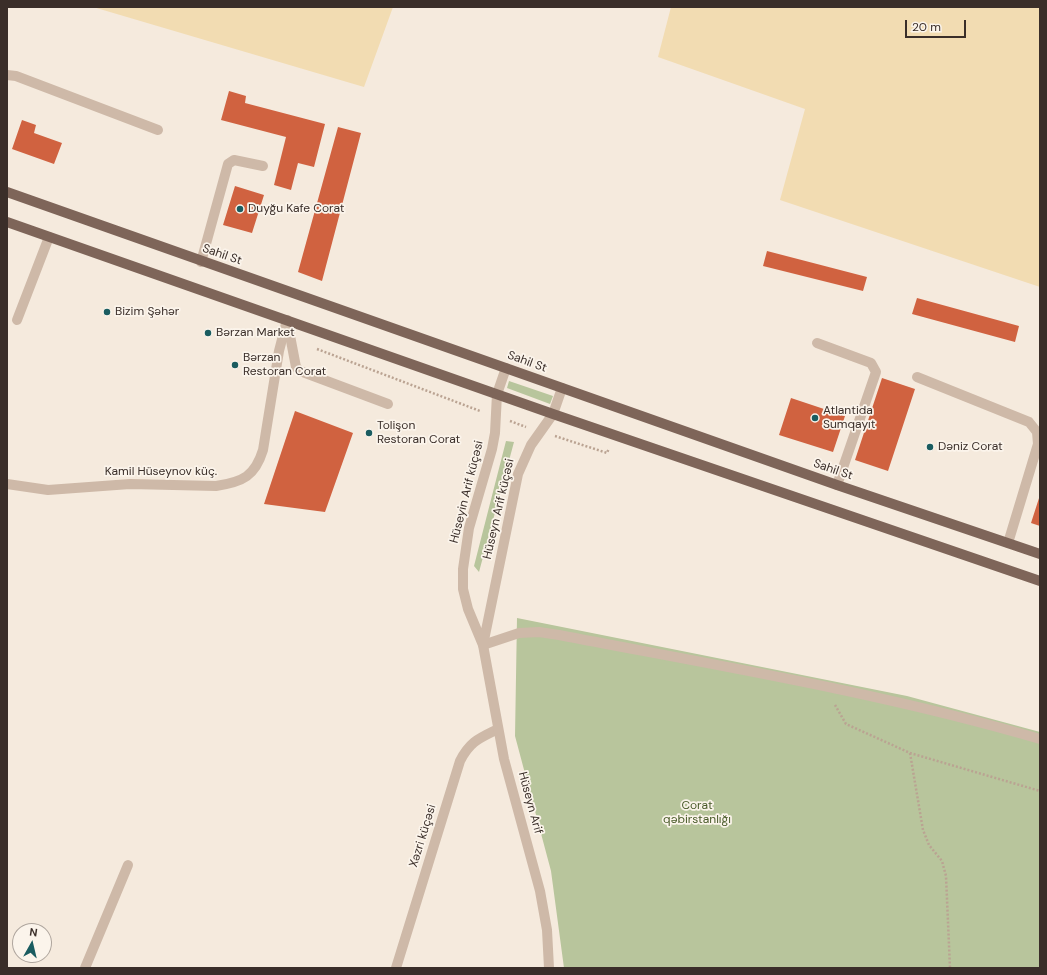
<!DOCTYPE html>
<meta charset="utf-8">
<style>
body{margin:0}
#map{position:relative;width:1047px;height:975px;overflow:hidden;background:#f5eadd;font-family:"DM Sans",sans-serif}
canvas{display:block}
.frame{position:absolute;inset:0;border:8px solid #3a2e29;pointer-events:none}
.north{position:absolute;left:12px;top:923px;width:40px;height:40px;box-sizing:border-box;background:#fbf4eb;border:1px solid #aea59d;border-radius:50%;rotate:8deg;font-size:11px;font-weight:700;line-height:16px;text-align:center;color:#3a2e29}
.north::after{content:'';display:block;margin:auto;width:14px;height:18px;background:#1a5c60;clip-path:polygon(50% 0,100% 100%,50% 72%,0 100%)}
.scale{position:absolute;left:905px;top:20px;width:61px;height:18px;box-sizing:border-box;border:2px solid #3a2e29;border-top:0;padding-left:5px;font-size:12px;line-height:14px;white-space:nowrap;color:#3a2e29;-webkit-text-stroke:3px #fbf4eb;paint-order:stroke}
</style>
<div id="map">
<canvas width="1047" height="975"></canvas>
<div class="frame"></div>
<div class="north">N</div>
<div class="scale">20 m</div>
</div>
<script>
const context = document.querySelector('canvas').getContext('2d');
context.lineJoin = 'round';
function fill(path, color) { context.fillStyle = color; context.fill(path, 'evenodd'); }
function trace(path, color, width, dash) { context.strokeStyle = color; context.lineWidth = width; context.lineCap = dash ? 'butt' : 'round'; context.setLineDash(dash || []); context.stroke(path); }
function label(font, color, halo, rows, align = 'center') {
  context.font = font + ' "DM Sans",sans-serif'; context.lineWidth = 3.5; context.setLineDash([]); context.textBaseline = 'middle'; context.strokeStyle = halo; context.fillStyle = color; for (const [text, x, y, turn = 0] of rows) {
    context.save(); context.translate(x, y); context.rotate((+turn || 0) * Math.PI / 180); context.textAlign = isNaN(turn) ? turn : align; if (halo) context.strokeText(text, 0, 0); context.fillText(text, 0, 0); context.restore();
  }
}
fill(new Path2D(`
 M509,381L553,396L550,404L507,388Z
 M506,441L514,442L479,572L474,566Z
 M517,618L907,696L1040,732V968H564L551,871L515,736Z`), '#b8c59c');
fill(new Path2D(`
 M93,7H393L364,87Z
 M671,7H1040V287L780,200L805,109L658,57Z`), '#f2dcb2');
fill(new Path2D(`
 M229,91L246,96L245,103L325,124L314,167L298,163L291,190L274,185L286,137L221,120Z
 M22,120L36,125L34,133L62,143L54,164L12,149Z
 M338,127L361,133L322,281L298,272Z
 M235,186L264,195L252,233L223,225Z
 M767,251L867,277L863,291L763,266Z
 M917,298L1019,326L1015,342L912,314Z
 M882,378L915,389L888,471L855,460Z
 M791,398L845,416L833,452L779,435Z
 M295,411L353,433L325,512L264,504Z
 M1040,495V526L1031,523Z`), '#d06240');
trace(new Path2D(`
 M317,349L480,411
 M510,421L526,427
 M555,436L607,453L609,448
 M835,705L846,724L910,753L1040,791
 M910,753L923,830L929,845L942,861L946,876L950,968`), '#baa392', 2.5, [2, 2]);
trace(new Path2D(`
 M7,75L16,76L158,130
 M201,262L228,164L234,160L263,166
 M287,320L296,367L300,371L388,404
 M817,343L871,363L876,372L837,485
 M917,377L1029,422L1037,432L1038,444L1008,543
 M483,645L519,633L539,632L559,635C720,666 883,693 1040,739`), '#ceb9a8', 10);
trace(new Path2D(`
 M17,320L49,237
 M7,484L48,490L130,484L216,486C243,482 255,476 263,450L279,351L287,320
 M85,968L128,865
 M396,968L460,761C470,741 480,738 498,729`), '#ceb9a8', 10);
trace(new Path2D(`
 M506,368L497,394L495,433L492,449L469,528L463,569V589L468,609L483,645L504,759L540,891L547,930L549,968
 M483,645L518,474L531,445L553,414L562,388`), '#ceb9a8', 10);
trace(new Path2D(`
 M7,192L837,485L1040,554
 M7,222L553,414L1040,581`), '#7e6559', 10);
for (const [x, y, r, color] of [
 [240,209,4,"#1a5c60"],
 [107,312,4,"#1a5c60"],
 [208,333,4,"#1a5c60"],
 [235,365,4,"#1a5c60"],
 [815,418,4,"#1a5c60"],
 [369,433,4,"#1a5c60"],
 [930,447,4,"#1a5c60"]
]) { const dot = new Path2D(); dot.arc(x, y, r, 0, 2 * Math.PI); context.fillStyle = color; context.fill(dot); trace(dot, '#fbf4eb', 1.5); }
label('12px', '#3a2e29', '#fbf4eb', [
 ["Duyğu Kafe Corat",248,209],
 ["Bizim Şəhər",115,312],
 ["Bərzan Market",216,333],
 ["Bərzan",243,358],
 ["Restoran Corat",243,372],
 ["Atlantida",823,411],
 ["Sumqayıt",823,425],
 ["Tolişon",377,426],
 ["Restoran Corat",377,440],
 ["Dəniz Corat",938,447]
], 'left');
label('12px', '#3a2e29', '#fbf4eb', [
 ["Sahil St",222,255,19],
 ["Sahil St",527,362,20],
 ["Sahil St",833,470,19],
 ["Kamil Hüseynov küç.",161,472],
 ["Hüseyin Arif küçəsi",467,492,-76],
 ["Hüseyn Arif küçəsi",499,509,-77],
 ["Hüseyn Arif",530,803,75],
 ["Xəzri küçəsi",423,836,-73]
]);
label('12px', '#495b2a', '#fbf4eb', [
 ["Corat",697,806],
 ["qəbirstanlığı",697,820]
]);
</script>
